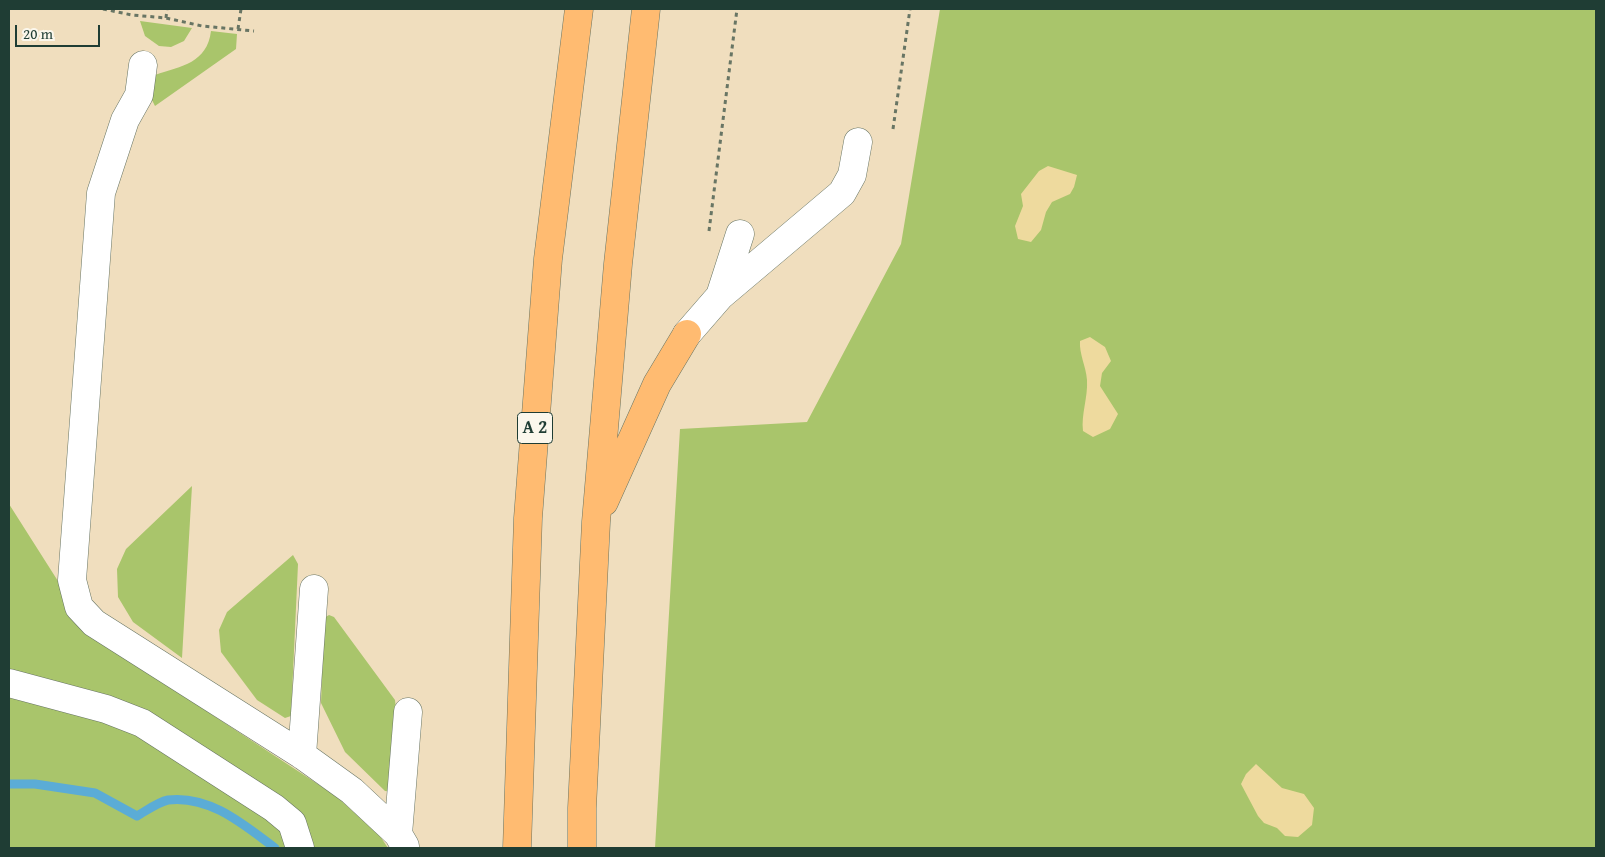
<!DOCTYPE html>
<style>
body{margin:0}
#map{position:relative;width:1605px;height:857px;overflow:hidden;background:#f0debe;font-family:"Gentium Book Plus",serif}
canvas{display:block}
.frame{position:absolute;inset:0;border:10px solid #1f3d34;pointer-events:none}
.scale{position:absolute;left:15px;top:25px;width:85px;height:22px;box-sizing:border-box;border:2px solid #1f3d34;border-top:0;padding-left:6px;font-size:15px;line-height:18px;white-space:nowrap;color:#1f3d34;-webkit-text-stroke:4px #fbf7ec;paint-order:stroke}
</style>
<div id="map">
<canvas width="1605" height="857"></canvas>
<div class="frame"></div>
<div class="scale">20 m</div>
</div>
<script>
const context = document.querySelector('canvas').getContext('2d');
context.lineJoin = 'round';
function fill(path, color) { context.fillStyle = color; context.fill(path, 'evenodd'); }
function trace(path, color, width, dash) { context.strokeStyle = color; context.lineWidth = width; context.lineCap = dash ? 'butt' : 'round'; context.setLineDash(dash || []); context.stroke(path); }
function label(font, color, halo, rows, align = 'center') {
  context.font = font + ' "Gentium Book Plus",serif'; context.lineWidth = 5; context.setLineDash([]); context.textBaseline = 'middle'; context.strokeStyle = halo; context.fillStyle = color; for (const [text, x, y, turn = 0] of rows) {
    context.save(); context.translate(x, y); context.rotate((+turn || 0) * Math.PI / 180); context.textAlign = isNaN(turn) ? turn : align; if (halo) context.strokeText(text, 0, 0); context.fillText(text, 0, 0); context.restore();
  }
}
fill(new Path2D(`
 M940,9H1596V848H655L680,429L807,422L901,244Z
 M140,21L192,28L184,41L171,47L159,46L145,36Z
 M211,31L237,34L236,49L155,106L149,94L155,75C182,66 207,63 211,31Z
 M192,486L182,658L133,622L118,597L117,569L126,549Z
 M9,504L84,622L214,716L336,796L380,836L388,848H9Z
 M293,555L298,564L291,716L285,718L257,700L221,652L219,630L227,612Z
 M329,615L334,617L395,700L397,719L392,792L385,791L345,752L321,703L324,618Z`), '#a9c56b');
fill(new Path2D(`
 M1048,166L1077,175L1074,187L1070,194L1052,202L1046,212L1041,230L1031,242L1018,239L1015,226L1023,206L1021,194L1039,171Z
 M1090,337L1105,347L1111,361L1102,373L1100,386L1118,414L1110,429L1093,437L1083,431C1081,414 1088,398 1087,380C1086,366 1079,354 1080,341Z
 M1256,764L1282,788L1304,794L1314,808L1312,825L1298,837L1285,836L1277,828L1264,823L1258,816L1241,784L1246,774Z`), '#eeda9e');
trace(new Path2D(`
 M9,784H35L95,793L137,816C146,811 158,802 168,800C210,795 244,825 275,848`), '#5bacd6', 9);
const minor = new Path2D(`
 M143,65L139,95L125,120L101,193L72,580L79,607L94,623L302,755L352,791L398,834
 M720,296L740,234
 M687,334L720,296L842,193L852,175L858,142
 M9,683L106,709L142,723L274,808L292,823L300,848
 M302,755L314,589
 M405,846L398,834L408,712`);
const highway = new Path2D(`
 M604,502L657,384L687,334
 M517,848L528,518L548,259L579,9
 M582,848V808L596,522L618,264L646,9`);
trace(minor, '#687564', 29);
trace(highway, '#687564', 29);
trace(new Path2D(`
 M103,9L132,15L166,18L202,26L254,31
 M166,18L167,9
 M238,29L241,9
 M893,129L910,9
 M709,231L737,9`), '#687564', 3, [4, 4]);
trace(minor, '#fff', 28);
trace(highway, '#ffbb71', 28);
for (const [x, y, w] of [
 [535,428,35]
]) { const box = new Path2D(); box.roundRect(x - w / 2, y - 15.5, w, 31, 4); context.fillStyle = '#fbf7ec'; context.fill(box); trace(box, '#1f3d34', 1); }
label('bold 18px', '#1f3d34', null, [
 ["A 2",535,428]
]);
</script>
